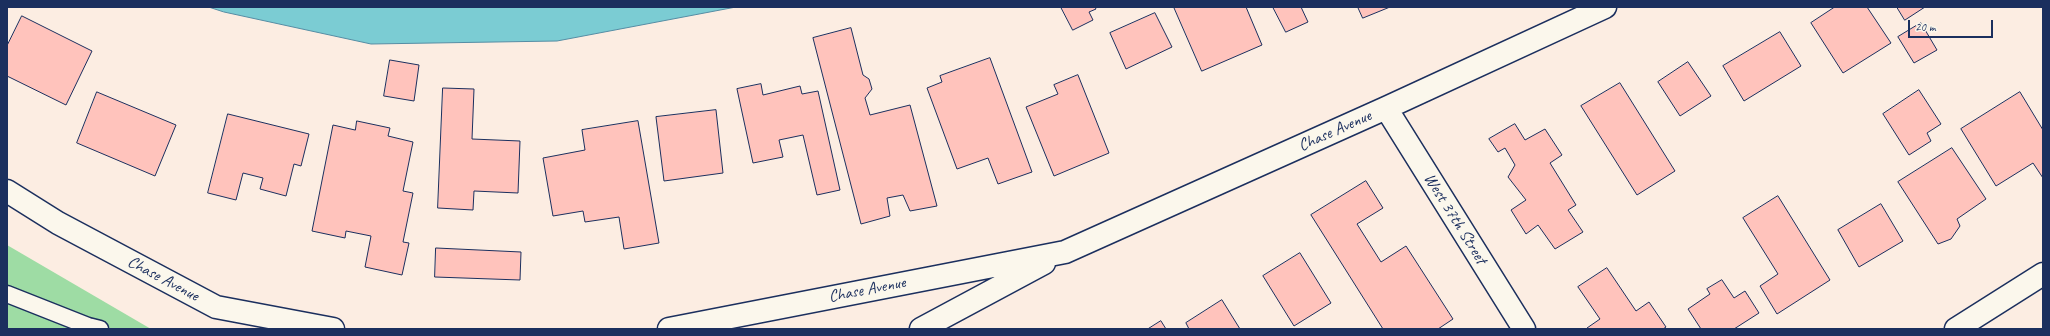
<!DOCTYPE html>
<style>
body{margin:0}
#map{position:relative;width:2050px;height:336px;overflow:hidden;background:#fcede2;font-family:Caveat,sans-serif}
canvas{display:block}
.frame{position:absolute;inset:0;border:8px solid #1b2f5e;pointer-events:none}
.scale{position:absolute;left:1908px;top:20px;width:85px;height:18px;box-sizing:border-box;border:2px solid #1b2f5e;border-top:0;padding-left:5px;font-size:12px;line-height:14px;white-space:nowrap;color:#1b2f5e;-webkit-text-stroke:3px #fbf7ec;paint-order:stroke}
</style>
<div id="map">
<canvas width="2050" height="336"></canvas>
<div class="frame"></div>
<div class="scale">20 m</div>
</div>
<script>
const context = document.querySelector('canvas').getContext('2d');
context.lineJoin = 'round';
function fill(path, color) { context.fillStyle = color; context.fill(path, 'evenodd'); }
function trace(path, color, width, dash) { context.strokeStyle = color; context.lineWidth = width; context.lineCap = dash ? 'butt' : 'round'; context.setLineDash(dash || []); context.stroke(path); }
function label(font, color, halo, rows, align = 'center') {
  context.font = font + ' Caveat,sans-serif'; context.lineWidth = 4; context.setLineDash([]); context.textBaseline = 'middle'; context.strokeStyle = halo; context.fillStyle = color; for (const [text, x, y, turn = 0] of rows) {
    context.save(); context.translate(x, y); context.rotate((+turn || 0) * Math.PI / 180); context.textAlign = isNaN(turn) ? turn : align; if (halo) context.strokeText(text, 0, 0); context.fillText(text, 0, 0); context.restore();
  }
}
fill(new Path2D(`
 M7,245L151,329H7Z`), '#9edca4');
const water = new Path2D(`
 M209,7H736L557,41L371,44L224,12Z`);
fill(water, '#7bccd3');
trace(water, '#558da4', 1);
const building = new Path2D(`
 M1061,7H1095L1096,9L1089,12L1093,20L1073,30Z
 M1174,7H1246L1262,45L1202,71Z
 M1273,7H1301L1308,22L1286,32Z
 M1358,7H1390L1363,18Z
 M1835,7H1867L1891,43L1843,73L1811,23Z
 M1897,7H1925L1905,20Z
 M1155,13L1172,47L1126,69L1110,33Z
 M22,16L92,51L66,105L7,76V46Z
 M1921,23L1937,50L1914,63L1898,37Z
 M851,28L863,75L869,79L872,89L865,98L870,115L910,105L937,206L910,211L903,195L887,198L890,216L861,224L813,38Z
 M1780,32L1801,66L1744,101L1723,66Z
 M990,58L1032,172L998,184L988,158L957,169L927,88L942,82L940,76Z
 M390,60L419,65L414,101L384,96Z
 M1688,62L1711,96L1680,116L1658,82Z
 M1078,75L1109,153L1054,176L1026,107L1058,94L1054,85Z
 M1620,83L1675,171L1637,195L1581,106Z
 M761,84L763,95L800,86L802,94L818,91L840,190L817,195L803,135L779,140L783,157L753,163L737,89Z
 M443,88L474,89L472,139L520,141L518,193L474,191L473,210L438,208Z
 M1919,90L1941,124L1927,133L1931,141L1909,155L1883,114Z
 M97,92L176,125L155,176L77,143Z
 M2020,92L2043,130V178L2033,163L1996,186L1961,129Z
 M716,110L723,173L664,181L656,117Z
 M228,114L309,134L301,166L294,164L286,196L260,189L263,178L243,173L236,200L208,193Z
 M357,121L390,128L388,136L413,142L403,191L413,193L403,242L409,243L402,275L365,267L371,236L346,231L345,238L312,231L333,125L355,130Z
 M638,121L659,243L624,249L619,217L585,222L583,211L553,216L543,158L585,150L582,130Z
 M1515,124L1525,140L1545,129L1562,155L1550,163L1576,205L1568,210L1583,232L1555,249L1538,225L1526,234L1511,210L1526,200L1508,177L1515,165L1505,148L1498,152L1489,139Z
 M1952,148L1986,199L1957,219L1960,226L1951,239L1938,244L1898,182Z
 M1366,181L1383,208L1357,224L1381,262L1406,246L1453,319L1438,329H1383L1311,215Z
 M1778,196L1830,280L1777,314L1760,286L1778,274L1743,218Z
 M1881,204L1903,241L1859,267L1838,230Z
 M436,248L521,252L520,280L435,277Z
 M1300,253L1331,303L1294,326L1263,276Z
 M1607,268L1636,311L1649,302L1666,327L1663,329H1588L1587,328L1600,319L1578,287Z
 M1722,280L1734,298L1745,291L1759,313L1734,329H1701L1688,309L1710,294L1707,289Z
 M1222,300L1240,329H1189L1186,323Z
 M1161,321L1166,329H1148Z`);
fill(building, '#ffc3bc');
trace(building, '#1b2f5e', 1);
const lane = new Path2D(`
 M7,294L88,326L100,329`);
const street = new Path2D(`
 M1386,108L1524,329
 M7,191L58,223L216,307L333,329
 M669,329L1065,252L1386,108L1605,7
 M921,329L1044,263
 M1956,329L2043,274`);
trace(lane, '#1b2f5e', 19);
trace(street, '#1b2f5e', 25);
trace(lane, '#fbf7ec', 16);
trace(street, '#fbf7ec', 22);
label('17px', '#1b2f5e', '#fbf7ec', [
 ["Chase Avenue",1335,131,-24],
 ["West 37th Street",1455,219,58],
 ["Chase Avenue",163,279,28],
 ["Chase Avenue",867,290,-11]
]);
</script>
